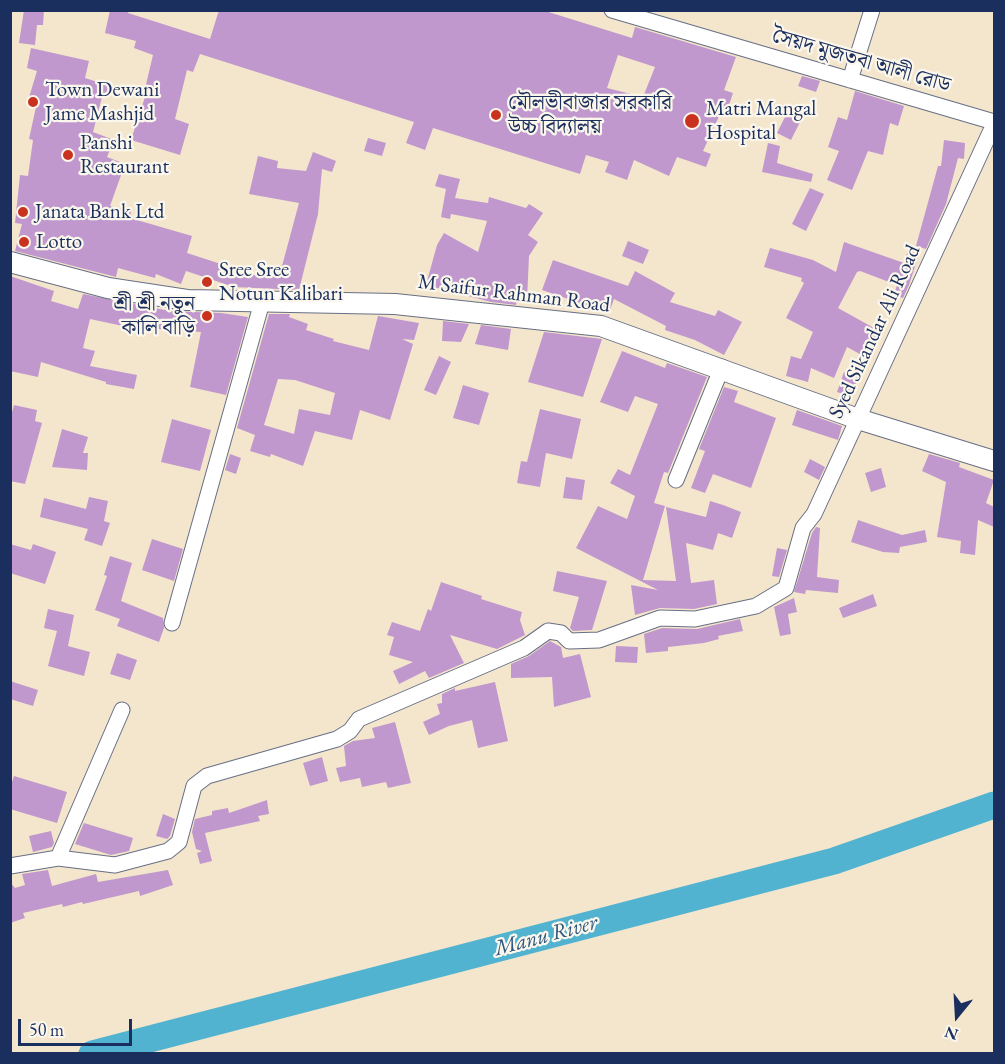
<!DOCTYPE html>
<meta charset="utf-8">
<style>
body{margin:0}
#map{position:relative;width:1005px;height:1064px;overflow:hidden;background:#f4e6cd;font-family:"EB Garamond",serif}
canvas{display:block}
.frame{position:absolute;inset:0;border:12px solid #1b2f5e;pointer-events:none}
.north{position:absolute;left:927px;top:986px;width:60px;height:60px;-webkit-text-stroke:4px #fbf7ec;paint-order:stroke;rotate:198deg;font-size:16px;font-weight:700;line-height:24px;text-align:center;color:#1b2f5e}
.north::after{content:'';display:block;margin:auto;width:21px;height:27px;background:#1b2f5e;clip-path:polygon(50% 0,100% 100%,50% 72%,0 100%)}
.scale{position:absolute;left:18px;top:1019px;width:114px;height:27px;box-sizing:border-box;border:3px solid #1b2f5e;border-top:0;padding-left:8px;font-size:18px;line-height:21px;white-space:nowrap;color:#1b2f5e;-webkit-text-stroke:4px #fbf7ec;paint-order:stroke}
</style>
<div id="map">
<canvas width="1005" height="1064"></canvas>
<div class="frame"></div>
<div class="north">N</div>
<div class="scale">50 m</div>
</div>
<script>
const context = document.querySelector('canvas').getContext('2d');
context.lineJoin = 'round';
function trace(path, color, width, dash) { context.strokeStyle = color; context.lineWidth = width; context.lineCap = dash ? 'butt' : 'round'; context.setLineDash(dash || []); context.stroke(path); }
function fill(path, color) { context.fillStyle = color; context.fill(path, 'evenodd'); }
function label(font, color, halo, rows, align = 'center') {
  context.font = font + ' "EB Garamond","Noto Serif Bengali",serif'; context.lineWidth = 4.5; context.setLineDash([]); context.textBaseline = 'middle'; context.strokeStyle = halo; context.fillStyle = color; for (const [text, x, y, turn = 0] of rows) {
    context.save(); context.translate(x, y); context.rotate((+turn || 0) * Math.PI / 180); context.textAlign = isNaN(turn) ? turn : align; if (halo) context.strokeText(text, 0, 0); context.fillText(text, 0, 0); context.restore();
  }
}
trace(new Path2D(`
 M92,1054L834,861L994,805`), '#52b3d1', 27);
fill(new Path2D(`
 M24,10H44L43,25H37L35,45L19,43Z
 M110,10H129L128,13L210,39L219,10H542L632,38L635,27L736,57L724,90L733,93L727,111L722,110L703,151L711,154L706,167L677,157L669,176L634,160L627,180L605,172L609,162L586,155L580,174L433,128L425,150L406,143L414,122L200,54L193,72L187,70L175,119L189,124L180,155L131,140L145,97H143L153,55L134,48L136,41L105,33ZM618,55L655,67L643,97L607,88Z
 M31,48L89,61L85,78L110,86L106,98L102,97L93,132L114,140L107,157L125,164L110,206L131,211L130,218L192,236L187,253L224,265L221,275H277L279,265L282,266L299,203L249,194L258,156L278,161L277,168L306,171L313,152L336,161L332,172L322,169L318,214L299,290L234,287L186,271L181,284L156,274L155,278L118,268L116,277L15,251L22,224L15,223L20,175L28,176L33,140L29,139L36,107L27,104L37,71L27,68Z
 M802,76L820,81L816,92L798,86Z
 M855,91L904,106L898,126L890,123L883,155L868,151L852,190L827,180L839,151L828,147L838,117L847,120Z
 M791,105L805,112L791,140L777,133Z
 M368,138L386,143L382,156L364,151Z
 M944,140L965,143L964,159L958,158L946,204L926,249L916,246L938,166H941Z
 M768,143L780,146L777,163L813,174L811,182L762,172Z
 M439,174L460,179L455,198L488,203L489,197L526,208L529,204L543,213L528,235L538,242L529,256L527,300L517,299L516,305L491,302L426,285L437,245L444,233L478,252L487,221L451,214L450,219L441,217L446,189L435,186Z
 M810,188L824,194L806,231L792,224Z
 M628,241L649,250L643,264L622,256Z
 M844,242L904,263L908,250L919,254L909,285L903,298L894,295L897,285L860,271L857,272L838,308L883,333L869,359L847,347L834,378L811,368L808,382L786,376L791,356L801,359L813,332L786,318L804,283L801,281L802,278L764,267L770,248L813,260L836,272Z
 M553,260L628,286L635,271L675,293L670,302L715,316L718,310L742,322L724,355L695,340L665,330L666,326L614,299L609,313L542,290Z
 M10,276L54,291L51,301L78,309L83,294L170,311L221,313L248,317L226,395L190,387L201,332L159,329L143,324L142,330L90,319L83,348L95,351L90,366L137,375L134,389L106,384V382L41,362L38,377L10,371Z
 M269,314H290L289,317L308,324L306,330L334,339L333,341L369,350L378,316L419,323L414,340L402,339L413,344L390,420L360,410L352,440L315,431L303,466L271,454L270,457L250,451L255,435L237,428ZM278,379L295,380L335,393L330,415L299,409L294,434L264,425Z
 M443,321L469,324L461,342L442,341Z
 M481,325L511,329L508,350L475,344Z
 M544,332L602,339L583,397L528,382Z
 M622,351L665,368L667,363L707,377L668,473L664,472L654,503L665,506L643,580L676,581L666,507L706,517L710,501L723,505L741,512L732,538L718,533L713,550L686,543L691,583L714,580L717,604L694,609L660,608L635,615L631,585L658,590L576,548L598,506L627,519L635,496L610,483L618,469L630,475L658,404L635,396L628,412L600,402Z
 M439,356L451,362L436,395L424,390Z
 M844,372L858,377L852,397L837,392Z
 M463,385L489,393L479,425L453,418Z
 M724,387L738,391L734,402L776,418L751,488L713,474L705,493L691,488L705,451L699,449Z
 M14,405L37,410L35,421L42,423L25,484L10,481V420Z
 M540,409L581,419L572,459L546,453L540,487L517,483L521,461L527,462Z
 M797,410L842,426L838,440L792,425Z
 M172,419L211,430L200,471L161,462Z
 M62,429L88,437L83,453H88L87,470L52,467Z
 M230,454L241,458L236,474L225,470Z
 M929,454L960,463L959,467L994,480L986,503L994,507V527L978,520L975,555L960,553L961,541L937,537L946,482L922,471Z
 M810,459L825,467L819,480L804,472Z
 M881,468L886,487L871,492L865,473Z
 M566,477L585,480L582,500L563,498Z
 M89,497L108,501L104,521L110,523L102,546L84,540L88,529L40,517L44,498L86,509Z
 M858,520L902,535L925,530L927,542L900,547L899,553L883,552L851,542Z
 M816,527L820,528L817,577L839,580L838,593L806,590L805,594L794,592L812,533Z
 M152,539L183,549L174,581L142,570Z
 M10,544L31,550L33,544L56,552L45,584L10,573Z
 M777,548L787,550L779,577L772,576Z
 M110,556L132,563L121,601L163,618L164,628L159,642L117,626L120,619L95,610L107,576L104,575Z
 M557,571L607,581L592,630L573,631L570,628L579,597L553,591Z
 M441,582L482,596L481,599L522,612L520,620L525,635L497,649L450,635L464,663L429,678L425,671L399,684L393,671L413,662L389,655L394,637L387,635L392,622L420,631L428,609L431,611Z
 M873,594L877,606L843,618L839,608Z
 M794,598L797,612L788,614L791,634L780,636L774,607Z
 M48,609L74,615L68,646L90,652L84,676L48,666L57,631L44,628Z
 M740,619L743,631L718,636L719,639L704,643L668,647V651L646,653L644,634L662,628L697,629Z
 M550,641L561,647L563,658L580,654L591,697L554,707L552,677L511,678V664L529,656Z
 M616,646L638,647L637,663L615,662Z
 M117,653L137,660L130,680L110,674Z
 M10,681L38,690L33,706L10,699Z
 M495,682L508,741L478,748L472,720L449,726L429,735L423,722L440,714L437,704L442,703V694L455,688V691Z
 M395,722L411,783L388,788L386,782L362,787L360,778L340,782L336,768L346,766L344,746L353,741L375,738L372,728Z
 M322,757L328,781L310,786L303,763Z
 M14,776L67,792L57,823L10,809V788Z
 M267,800L269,814L258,816L260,821L205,833L212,861L200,864L197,853L202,851L196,849L192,832L195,819L212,815V811L228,808L229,813Z
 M163,814L175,819L170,836L167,839L156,836Z
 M84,823L133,838L129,851L111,855L75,844Z
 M51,831L54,843L52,847L33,852L29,836Z
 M48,870L52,886L96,874L98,882L168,870L173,885L140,896L139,891L83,904L82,902L63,907L62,904L23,913L25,918L10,923V882L15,888L25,885L22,874Z`), '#c098cd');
const minor = new Path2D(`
 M612,10L994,122
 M850,80L872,10
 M676,480L722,367
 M172,623L262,302
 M58,858L122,710
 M10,866L58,858L115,865L168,851L179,842L194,786L207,776L337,739L350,731L359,719L524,648L548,631L561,633L569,641L599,640L660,618L695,619L756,606L786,588L803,528L814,514L994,124`);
const major = new Path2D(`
 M10,262L108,288L187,300L395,304L601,326L858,419L994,461`);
trace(minor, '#676f85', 17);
trace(major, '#676f85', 22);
trace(minor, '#fff', 15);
trace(major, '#fff', 20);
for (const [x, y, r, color] of [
 [33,102,6,"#c8321e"],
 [496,115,6,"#c8321e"],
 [692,121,8,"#c8321e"],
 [68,155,6,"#c8321e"],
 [23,212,6,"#c8321e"],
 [24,242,6,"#c8321e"],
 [207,282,6,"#c8321e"],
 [207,316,6,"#c8321e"]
]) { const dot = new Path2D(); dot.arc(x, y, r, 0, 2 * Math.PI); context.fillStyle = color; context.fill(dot); trace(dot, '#fbf7ec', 2); }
label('21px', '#1b2f5e', '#fbf7ec', [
 ["সৈয়দ মুজতবা আলী রোড",861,61,16],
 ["M Saifur Rahman Road",514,294,7],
 ["Syed Sikandar Ali Road",875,332,-65]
]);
label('21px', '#1b2f5e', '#fbf7ec', [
 ["Town Dewani",45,90],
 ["Jame Mashjid",45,114],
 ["মৌলভীবাজার সরকারি",508,103],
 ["উচ্চ বিদ্যালয়",508,127],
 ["Matri Mangal",706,109],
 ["Hospital",706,133],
 ["Panshi",80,143],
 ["Restaurant",80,167],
 ["Janata Bank Ltd",35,212],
 ["Lotto",36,242],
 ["Sree Sree",219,270],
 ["Notun Kalibari",219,294],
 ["শ্রী শ্রী নতুন",195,304,"right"],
 ["কালি বাড়ি",195,328,"right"]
], 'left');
label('italic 22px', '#2c5780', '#fbf7ec', [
 ["Manu River",546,936,-15]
]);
</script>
